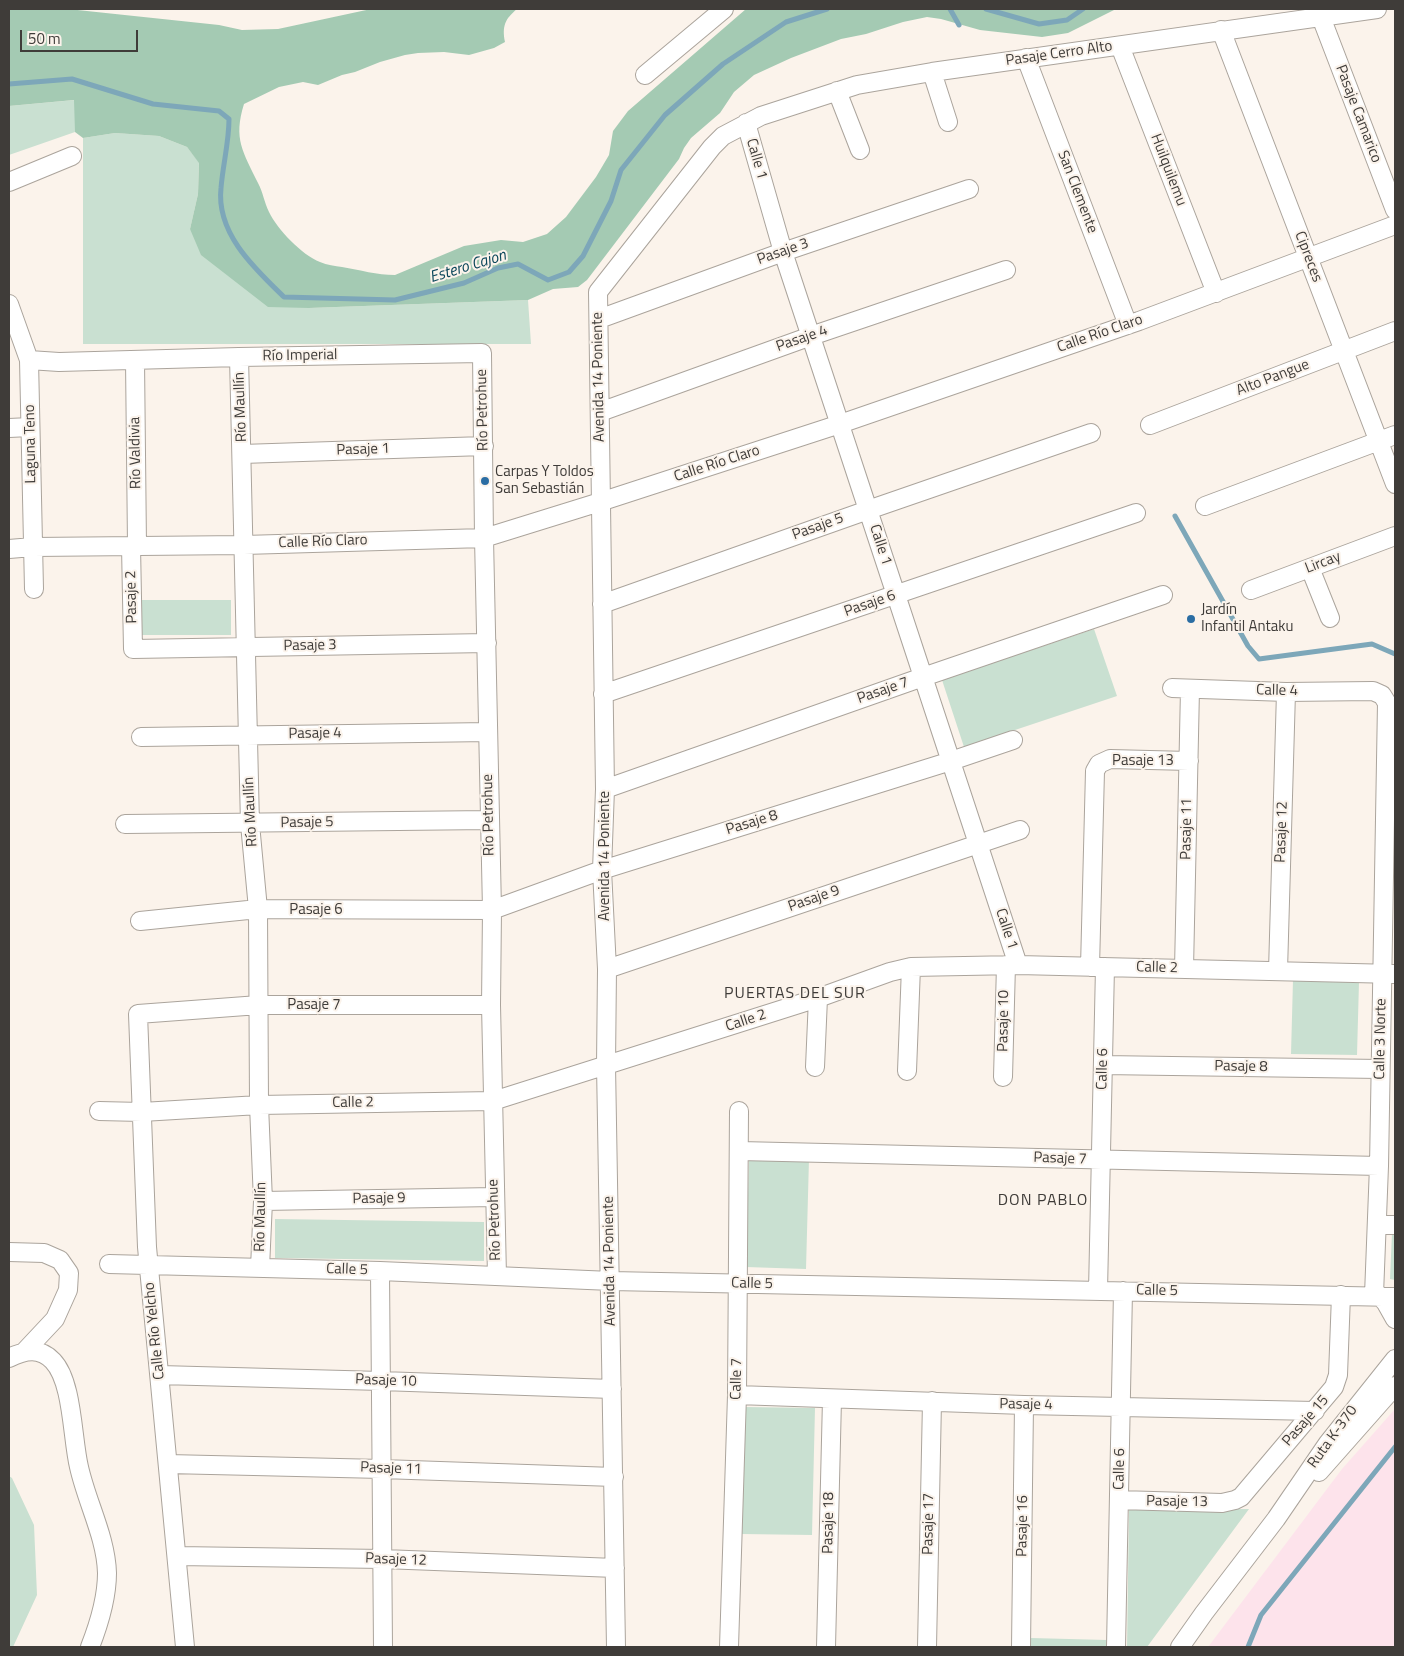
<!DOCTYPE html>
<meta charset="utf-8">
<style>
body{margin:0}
#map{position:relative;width:1404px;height:1656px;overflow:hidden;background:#fbf3eb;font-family:"Titillium Web",sans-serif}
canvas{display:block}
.frame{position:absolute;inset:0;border:10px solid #3f3c39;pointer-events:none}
.scale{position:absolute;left:20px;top:30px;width:118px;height:22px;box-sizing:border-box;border:2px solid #3f3c39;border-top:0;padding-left:6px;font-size:15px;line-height:18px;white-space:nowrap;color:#3f3c39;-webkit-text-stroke:4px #fbf3eb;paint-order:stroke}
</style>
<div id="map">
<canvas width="1404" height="1656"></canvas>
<div class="frame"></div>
<div class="scale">50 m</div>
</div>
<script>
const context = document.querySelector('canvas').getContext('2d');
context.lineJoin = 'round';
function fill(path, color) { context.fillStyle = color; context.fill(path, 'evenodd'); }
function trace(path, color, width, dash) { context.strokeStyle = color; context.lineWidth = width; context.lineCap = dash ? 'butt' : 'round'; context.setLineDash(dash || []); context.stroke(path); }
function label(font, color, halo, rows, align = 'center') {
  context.font = font + ' "Titillium Web",sans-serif'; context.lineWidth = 4; context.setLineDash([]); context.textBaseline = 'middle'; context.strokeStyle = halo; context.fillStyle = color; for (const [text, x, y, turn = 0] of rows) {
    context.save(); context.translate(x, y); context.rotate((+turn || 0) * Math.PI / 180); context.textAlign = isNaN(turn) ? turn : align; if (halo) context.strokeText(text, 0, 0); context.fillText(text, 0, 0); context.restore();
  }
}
fill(new Path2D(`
 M1395,1409V1647H1208L1342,1469Z`), '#fde3eb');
fill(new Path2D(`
 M75,100V132L9,155V106Z
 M115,133L159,136L187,147L199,162L198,194L190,229L309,308L528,300L531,344H83V138Z
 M141,600H231V635H141Z
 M1094,629L1117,696L964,747L942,680Z
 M1293,980L1359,982L1357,1055L1291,1054Z
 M749,1158L809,1159L806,1269L746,1267Z
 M275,1219L484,1222V1261L275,1258Z
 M1392,1233L1395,1234V1280L1390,1279Z
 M744,1407L815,1408L812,1535L742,1534Z
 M9,1476L12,1478L34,1525L37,1595L13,1647H9Z
 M1249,1509L1147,1647H1127L1129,1510Z
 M1031,1638L1107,1640V1647H1031Z`), '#c9e0d1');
fill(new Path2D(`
 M9,9H68L219,25L242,30L278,29L371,9H517C505,19 502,26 505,42L494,48L469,55L444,52L418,53L405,55L380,62L355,72L342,75L318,85L303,82L279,87L244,104C233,139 243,152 258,183C263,192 264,202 269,212C277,229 302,255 320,262C327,265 335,266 342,267C360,270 377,275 395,275L464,246L501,240L523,242L547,234L566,217L596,177L609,155L613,131L628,111L746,9H1116L1068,33L1042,37L980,30L941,19L927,17L903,22L866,34L841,39L791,58L754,75L734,92L720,113L691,138L684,148L679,159L587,280L578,287L553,289L528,300L309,308L268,307L201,255L190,229L198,194L199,163L187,147L159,136L115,133L83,138L75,132L74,100L9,106Z`), '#a4cab3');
trace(new Path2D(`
 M950,9L959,25
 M986,9L1039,24L1067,20L1083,9
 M9,84L72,79L153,104L219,111L229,119C229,142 223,164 221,188C216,233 254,268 284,297L395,300L464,283L498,268L518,264L548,280L569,272L583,256L611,201L621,170L665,115L723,64L786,22L827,9
 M1175,516L1248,646L1259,659L1372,644L1395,654
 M1248,1647L1261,1615L1395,1447`), '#7da7b9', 5);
const minor = new Path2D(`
 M1321,17L1395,210
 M1221,30L1395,484
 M1120,46L1216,293
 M1026,58L1128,325
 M932,72L948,122
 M645,75L724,9
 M837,91L860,150
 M746,123L783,252L1018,965
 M9,182L72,156
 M9,304L29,360L34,589
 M599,319L783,252L969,189
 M239,357L250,824L258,909L259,1105L263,1201L260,1268
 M29,360L59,362L239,357L482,353L484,538L492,910L491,1005L497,1276
 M135,360L137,546
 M600,412L811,336L1006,270
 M1150,425L1395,331
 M9,428L30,427
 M242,454L484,446
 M1205,506L1395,435
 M131,546L133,649L487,643
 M9,549L33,547L244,545L484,538L600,502L840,424L1139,321L1395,225
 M1310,568L1330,618
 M1251,590L1395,536
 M602,604L868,510L1091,433
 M1172,688L1286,692L1373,691L1382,695L1387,703L1379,1166L1374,1295
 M603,694L1136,513
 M141,737L488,732
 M605,789L923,677L1163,595
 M125,824L489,820
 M140,921L258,909L492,910L602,870L951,761L1013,740
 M1090,967L1095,771L1099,764L1110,759L1189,761
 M607,969L1020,830
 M1184,969L1190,689
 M1278,971L1286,692
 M1103,1065L1380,1069
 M815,1067L818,998
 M907,1071L911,967
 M1003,1077L1006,965
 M99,1111L142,1112L259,1105L493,1101L818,998L890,972L911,967L1018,965L1395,974
 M740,1151L1379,1166
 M263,1201L494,1197
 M1377,1225H1395
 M9,1252L44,1253L60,1260L69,1273L68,1290L55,1319L25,1351
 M109,1264L380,1271L611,1281L1395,1297
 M380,1271L383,1647
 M1098,1291L1105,967
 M1379,1295L1386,1303L1395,1319
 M9,1358C25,1350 40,1347 53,1361C73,1382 72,1438 79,1467C87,1503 106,1537 107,1573C107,1599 99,1624 90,1647
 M160,1375L381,1381L612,1389
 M737,1395L1024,1405L1315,1411
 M168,1464L382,1469L614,1477
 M1319,1472L1395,1386
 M1119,1500L1222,1503L1235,1500L1241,1497L1334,1387L1338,1375L1341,1295
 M177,1556L383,1559L615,1568
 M185,1647L147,1247L138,1014L259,1005H491
 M616,1647L606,1065L607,969L602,870L605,789L598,292L712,147L723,136L761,116L857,85L932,72L1377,9
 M729,1647L737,1395L739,1111
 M826,1647L832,1399
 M927,1647L932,1401
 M1021,1647L1024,1405
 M1116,1647L1123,1291
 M1180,1647L1204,1613L1276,1519L1328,1443L1395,1359`);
trace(minor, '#aba49c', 20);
trace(minor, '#fff', 18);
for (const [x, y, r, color] of [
 [485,481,5,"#2b6da3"],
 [1191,619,5,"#2b6da3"]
]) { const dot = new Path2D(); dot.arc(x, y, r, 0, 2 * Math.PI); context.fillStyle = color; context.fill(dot); trace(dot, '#fbf3eb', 2); }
label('15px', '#3f3c39', '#fbf3eb', [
 ["Pasaje Cerro Alto",1059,54,-8],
 ["Pasaje Camarico",1358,114,69],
 ["Calle 1",756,159,74],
 ["Huilquilemu",1168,170,69],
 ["San Clemente",1077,192,69],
 ["Pasaje 3",783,252,-19],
 ["Cipreces",1308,257,69],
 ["Calle Río Claro",1100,334,-19],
 ["Pasaje 4",802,339,-19],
 ["Río Imperial",300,356,-1],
 ["Avenida 14 Poniente",599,377,-91],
 ["Alto Pangue",1273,378,-21],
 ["Río Maullín",241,407,-92],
 ["Río Petrohue",483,410,-91],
 ["Laguna Teno",31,444,-91],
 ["Pasaje 1",363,450,-2],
 ["Río Valdivia",136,453,-91],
 ["Calle Río Claro",717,464,-18],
 ["Pasaje 5",818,527,-20],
 ["Calle Río Claro",323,542,-2],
 ["Calle 1",880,545,72],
 ["Lircay",1323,563,-21],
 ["Pasaje 2",132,597,-91],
 ["Pasaje 6",870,604,-19],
 ["Pasaje 3",310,646,-1],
 ["Pasaje 7",883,691,-19],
 ["Calle 4",1277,691,1],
 ["Pasaje 4",315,734,-1],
 ["Pasaje 13",1143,761],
 ["Río Maullín",251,812,-93],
 ["Río Petrohue",489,815,-91],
 ["Pasaje 5",307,823,-1],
 ["Pasaje 8",752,823,-17],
 ["Pasaje 11",1187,829,-89],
 ["Pasaje 12",1282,832,-88],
 ["Avenida 14 Poniente",605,856,-90],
 ["Pasaje 9",814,899,-19],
 ["Pasaje 6",316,910],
 ["Calle 1",1006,929,72],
 ["Calle 2",1157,968,1],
 ["Pasaje 7",314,1005],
 ["Calle 2",746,1021,-18],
 ["Pasaje 10",1004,1021,-89],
 ["Calle 3 Norte",1381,1039,-89],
 ["Pasaje 8",1241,1067,1],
 ["Calle 6",1103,1069,-89],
 ["Calle 2",353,1103,-1],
 ["Pasaje 7",1060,1159,2],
 ["Pasaje 9",379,1199,-1],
 ["Río Maullín",261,1217,-89],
 ["Río Petrohue",495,1220,-92],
 ["Avenida 14 Poniente",610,1261,-91],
 ["Calle 5",347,1270,2],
 ["Calle 5",752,1284,1],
 ["Calle 5",1157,1291,1],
 ["Calle Río Yelcho",155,1331,-96],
 ["Calle 7",737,1379,-89],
 ["Pasaje 10",386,1381,2],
 ["Pasaje 4",1026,1405,1],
 ["Pasaje 15",1306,1421,-49],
 ["Ruta K-370",1333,1437,-54],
 ["Pasaje 11",391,1469,2],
 ["Calle 6",1120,1469,-89],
 ["Pasaje 13",1177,1502,1],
 ["Pasaje 18",829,1523,-89],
 ["Pasaje 17",929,1524,-89],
 ["Pasaje 16",1023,1526,-89],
 ["Pasaje 12",396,1560,2]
]);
label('15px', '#3f3c39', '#fbf3eb', [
 ["Carpas Y Toldos",495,472],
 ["San Sebastián",495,489],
 ["Jardín",1201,610],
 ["Infantil Antaku",1201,627]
], 'left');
label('italic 16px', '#0a465a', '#fbf3eb', [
 ["Estero Cajon",468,267,-17]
]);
context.letterSpacing = '1px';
label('16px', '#3f3c39', '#fbf3eb', [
 ["PUERTAS DEL SUR",795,994],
 ["DON PABLO",1043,1201]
]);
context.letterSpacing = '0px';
</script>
